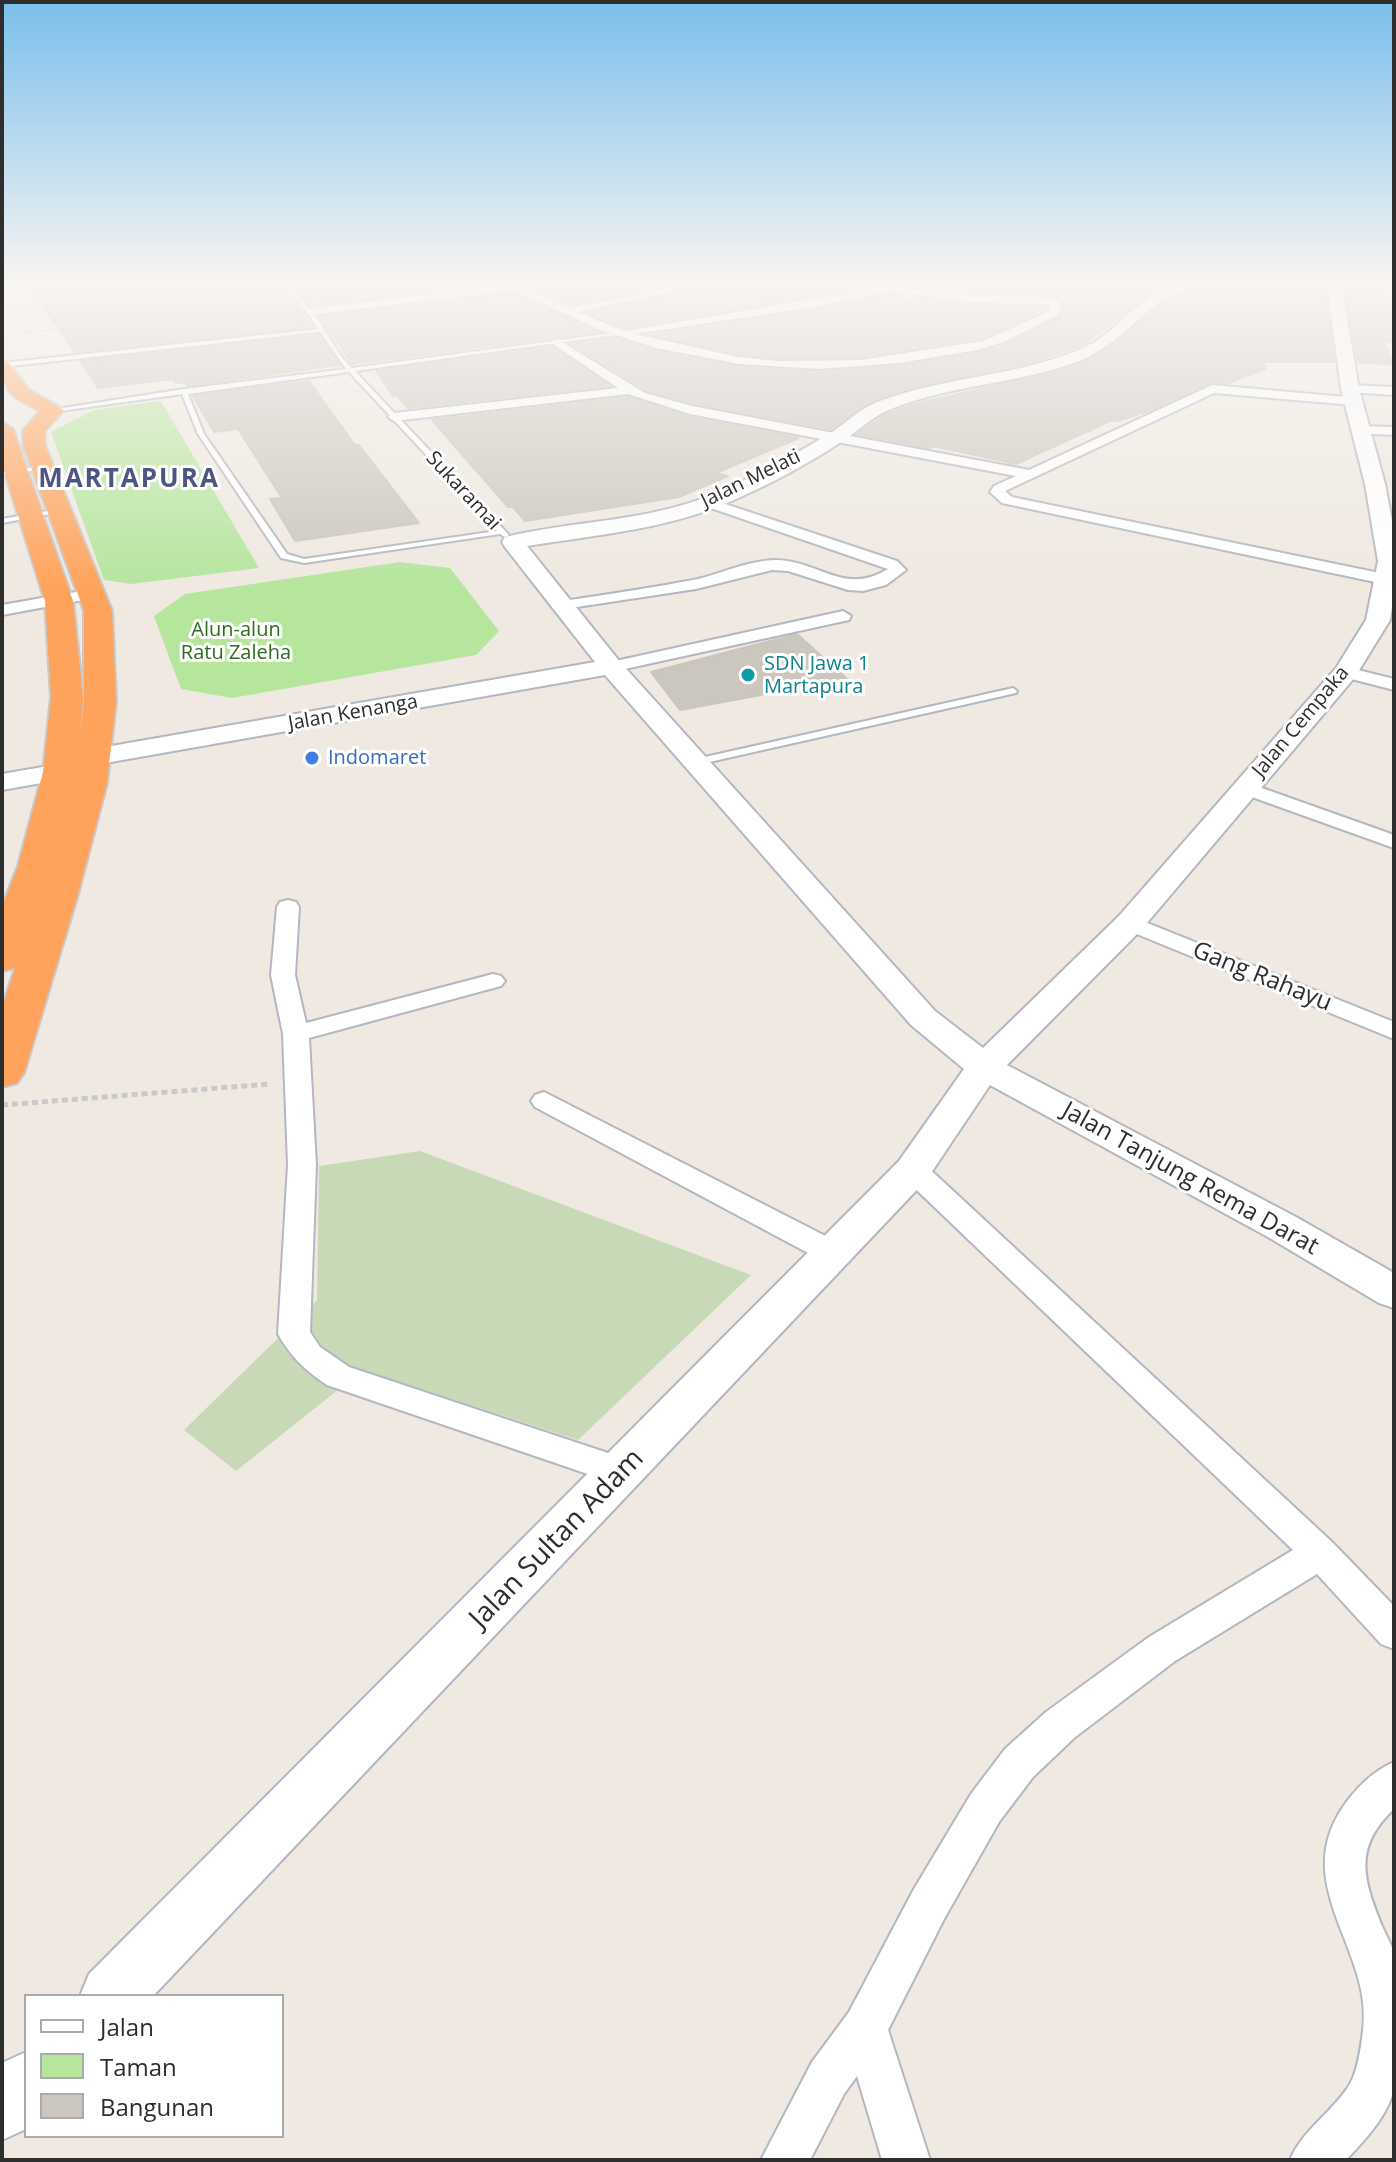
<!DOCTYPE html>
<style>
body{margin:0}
#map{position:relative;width:1396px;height:2162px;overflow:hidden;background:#efe9e1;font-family:"Open Sans",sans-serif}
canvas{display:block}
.frame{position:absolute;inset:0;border:4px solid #2e2e2e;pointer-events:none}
.legend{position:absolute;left:24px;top:1994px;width:260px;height:144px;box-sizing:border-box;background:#fff;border:2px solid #ababab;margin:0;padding:10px 14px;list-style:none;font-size:24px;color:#2e2e2e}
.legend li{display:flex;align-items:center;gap:16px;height:40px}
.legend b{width:40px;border:2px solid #ababab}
</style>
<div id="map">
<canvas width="1396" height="2162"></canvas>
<div class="frame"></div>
<ul class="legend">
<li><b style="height:10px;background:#fff"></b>Jalan</li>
<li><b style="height:22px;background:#b6e59e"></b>Taman</li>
<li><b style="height:22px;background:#cbc7bf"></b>Bangunan</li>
</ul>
</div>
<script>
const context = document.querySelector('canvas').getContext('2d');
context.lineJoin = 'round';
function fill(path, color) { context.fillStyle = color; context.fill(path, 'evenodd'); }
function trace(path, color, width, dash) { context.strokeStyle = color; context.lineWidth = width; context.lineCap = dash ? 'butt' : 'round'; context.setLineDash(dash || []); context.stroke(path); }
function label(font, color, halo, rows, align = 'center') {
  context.font = font + ' "Open Sans",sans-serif'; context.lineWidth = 6; context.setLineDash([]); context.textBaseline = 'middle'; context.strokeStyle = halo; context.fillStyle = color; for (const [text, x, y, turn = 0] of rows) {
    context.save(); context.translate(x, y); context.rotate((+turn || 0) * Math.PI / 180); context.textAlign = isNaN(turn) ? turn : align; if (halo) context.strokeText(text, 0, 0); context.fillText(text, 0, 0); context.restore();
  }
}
fill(new Path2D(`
 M161,401L259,568L131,584L104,580L51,432L94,410Z
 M400,562L450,568L499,631L476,655L232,698L181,689L154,616L185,594Z`), '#b6e59e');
fill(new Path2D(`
 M420,1151L751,1275L578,1440L363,1370L236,1471L184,1430L317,1300L319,1166Z`), '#c8d9b8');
fill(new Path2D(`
 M882,285H1082L1019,292Z`), '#75cff0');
const building = new Path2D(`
 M53,285H279L313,327L74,352L31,288Z
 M292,285H474L311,306Z
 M527,285H669L568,305Z
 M678,285H859L861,288L624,328L588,313L677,294Z
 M1021,285H1164L1082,345L1034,362L932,383L882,397L865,405L831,429L693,403L646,390L571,344L615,338L655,351L739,367L820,372L900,366L978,353L1005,345L1061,316L1064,302L1053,296L1030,293H971L1020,292Z
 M1198,285H1324L1334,362H1261L1266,369L1228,383L1211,382L1154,409L1118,421L1112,420L1016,464L933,446L929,448L857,434L885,415L914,404L1052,373L1090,359L1165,304Z
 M1344,285L1384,287L1394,310V342H1384L1393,364L1358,363Z
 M513,293L598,332L352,364L319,317Z
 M889,294L901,296L902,305L915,298L968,305L1046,308L982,338L860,357L779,358L739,354L651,335L821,309Z
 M319,335L340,365L187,386L185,382L176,383L173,379L98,388L80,361Z
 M552,347L610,386L408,408L397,395L393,396L376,371Z
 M309,381L355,445H359L419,523L295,541L270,499L282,498L238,429L214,432L193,396Z
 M628,397L689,417L799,438L716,473L728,476L679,497L525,521L513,507H508L432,420Z
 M797,634L847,679L680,710L651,672Z`);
fill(building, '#cbc7bf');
trace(building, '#cbc5ba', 2);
const lane = new Path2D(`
 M282,285H287L312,311L343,359L352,368L620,332L623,334L355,371L509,535L505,537L500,534L304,563L281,558L198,434L182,394L53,412L50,410L184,389L346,369L320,332L2,367V363L318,329L308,313ZM349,372L497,531L304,559L287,554L204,434L188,394Z
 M44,466L47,468L46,469L2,475V471Z
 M59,509L62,511L61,512L2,523V519Z
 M1013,688L1017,691L1016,693L696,765L691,762L696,759Z`);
const street = new Path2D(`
 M501,285H519L568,308L676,287V291L578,312L624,331L872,289L862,285C898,285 933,293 968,296C993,298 1042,291 1061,303L1058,315L1004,342L978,350L900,363L820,369L739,364L656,348L603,331L513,290L310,315L305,312L310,309ZM889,291L968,302L1050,305L1049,311L983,341L860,360L779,361L739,357L635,334L821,306Z
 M557,339L645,393L692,406L1029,470L1212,385L1357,398V404L1353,405L1214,393L1005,491L1012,497L1394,576V586L1002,503L990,492L994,486L1016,476L690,414L628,394L394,421L388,417L394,413L618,388L553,344L551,342Z
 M1350,385L1394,387V395L1346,392V386Z
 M1360,426L1394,427V435L1355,433V427Z
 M710,499L897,561L906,570L886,585L863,591L848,590L788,571L772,570L696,589L557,610L555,606L557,602L563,601C608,594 653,588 698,579C722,573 751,560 776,560C820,561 844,596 888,569L705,506V500Z
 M93,589L101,594L99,597L2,615V605Z
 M843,611L851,616L849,620L611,672L602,667L611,662Z
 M1346,667L1394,679V690L1340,676L1337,672Z
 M1245,782L1394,835V848L1238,792L1235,788Z
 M288,900L296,902L299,907L295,975L306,1023L493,974L501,976L505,981L501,986L309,1038L316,1165L310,1332L320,1347L349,1367L635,1462L640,1472L635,1482L623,1486L327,1385C305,1370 291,1357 278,1334L288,1165L283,1034L271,975L277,907L280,902Z
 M1130,916L1394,1022V1039L1122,928L1119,923L1122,918Z
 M544,1092L843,1245L848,1253L843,1261L833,1264L823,1261L535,1107L531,1101L535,1095Z
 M913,1160L923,1163L1332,1542L1394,1606V1649L1381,1644L1317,1574L1175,1661L1074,1738L1033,1777L999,1822L944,1919L888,2030L930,2160H882L857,2076L844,2094L810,2160H761L812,2062L849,2012L914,1889L971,1794L1005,1749L1046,1712L1149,1637L1293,1550L903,1177L899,1170L903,1163Z
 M1394,1762V1809C1353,1847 1363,1879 1382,1926C1386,1935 1392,1945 1394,1954C1396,1968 1396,2085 1392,2096C1383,2121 1364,2141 1346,2160H1290C1303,2129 1333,2112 1350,2084C1358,2070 1361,2047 1363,2031C1374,1952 1291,1888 1341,1810C1354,1790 1371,1772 1394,1762Z`);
const secondary = new Path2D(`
 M881,285H898L885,293L878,289Z
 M1172,285H1195C1186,292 1173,294 1163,301C1128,324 1116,347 1074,363C1015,384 950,385 891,409C871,417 859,431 841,442C808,464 770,484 734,500C670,529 596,535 527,546L620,662L935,1011L983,1048L1119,916L1336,668L1366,620L1378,561L1365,484L1341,389L1327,285H1341L1359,389L1385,484L1394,531V595L1390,620L1355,677L1141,930L1007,1065L1296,1217L1394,1273V1308L1379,1303L1268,1237L990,1085L927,1179L153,1996H80L89,1974L899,1161L964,1069L911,1025L605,675L94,765L84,763L80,757L84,751L94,749L595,662L505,547L502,542L505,537C576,520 651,522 719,492C756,476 793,456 827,435C848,423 857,409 883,400C948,376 1020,376 1083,348C1117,333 1137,297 1172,285Z
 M60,764L70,766L74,772L70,778L2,790V774Z
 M26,2052V2129L2,2140V2063Z`);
const highway = new Path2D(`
 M2,361L9,363L28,389L64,410L45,431V445L112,611L116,701L107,783L78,894L24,1073L17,1083L2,1087V1008L15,968L2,971V907L18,866L43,772L51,697L45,601L2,464V422L13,429L73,601L83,697L80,735L84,701V611L23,445V430L40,411C13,397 2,393 2,361Z`);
trace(lane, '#b4b7c1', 4);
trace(street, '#b4b7c1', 4);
trace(secondary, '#b4b7c1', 4);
trace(highway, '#c9c9c9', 4);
trace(new Path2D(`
 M163,285L199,327
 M11,307L213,285
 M24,333L278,304`), '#c9c9c9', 2, [3, 2]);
trace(new Path2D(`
 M2,1105L270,1084`), '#c9c9c9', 5, [6, 4]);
fill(lane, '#fff');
fill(street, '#fff');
fill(secondary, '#fff');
fill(highway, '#ffa35c');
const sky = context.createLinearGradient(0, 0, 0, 588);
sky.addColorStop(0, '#7abfeb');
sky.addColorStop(0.48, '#f8f5f2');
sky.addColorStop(1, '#f8f5f200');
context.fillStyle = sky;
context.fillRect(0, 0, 1396, 588);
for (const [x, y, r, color] of [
 [748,675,8,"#0f9aa8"],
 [312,758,8,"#3f7fe0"]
]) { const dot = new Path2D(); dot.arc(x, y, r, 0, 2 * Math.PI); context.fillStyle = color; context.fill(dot); trace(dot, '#fff', 3); }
label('20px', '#2e2e2e', '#fff', [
 ["Jalan Melati",751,479,-26],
 ["Sukaramai",463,491,47],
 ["Jalan Kenanga",353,713,-10],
 ["Jalan Cempaka",1301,722,-50]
]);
label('20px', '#2c6e1b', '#fff', [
 ["Alun-alun",236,630],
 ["Ratu Zaleha",236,653]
]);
label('20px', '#0d838f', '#fff', [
 ["SDN Jawa 1",764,664],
 ["Martapura",764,687]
], 'left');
label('20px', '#366cbe', '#fff', [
 ["Indomaret",328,758]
], 'left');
label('24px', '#2e2e2e', '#fff', [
 ["Gang Rahayu",1262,977,22],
 ["Jalan Tanjung Rema Darat",1190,1179,29]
]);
context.letterSpacing = '2px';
label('bold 26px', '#4d5680', '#fff', [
 ["MARTAPURA",129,480]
]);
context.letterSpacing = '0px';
label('28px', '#2e2e2e', '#fff', [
 ["Jalan Sultan Adam",557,1539,-46]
]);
</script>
